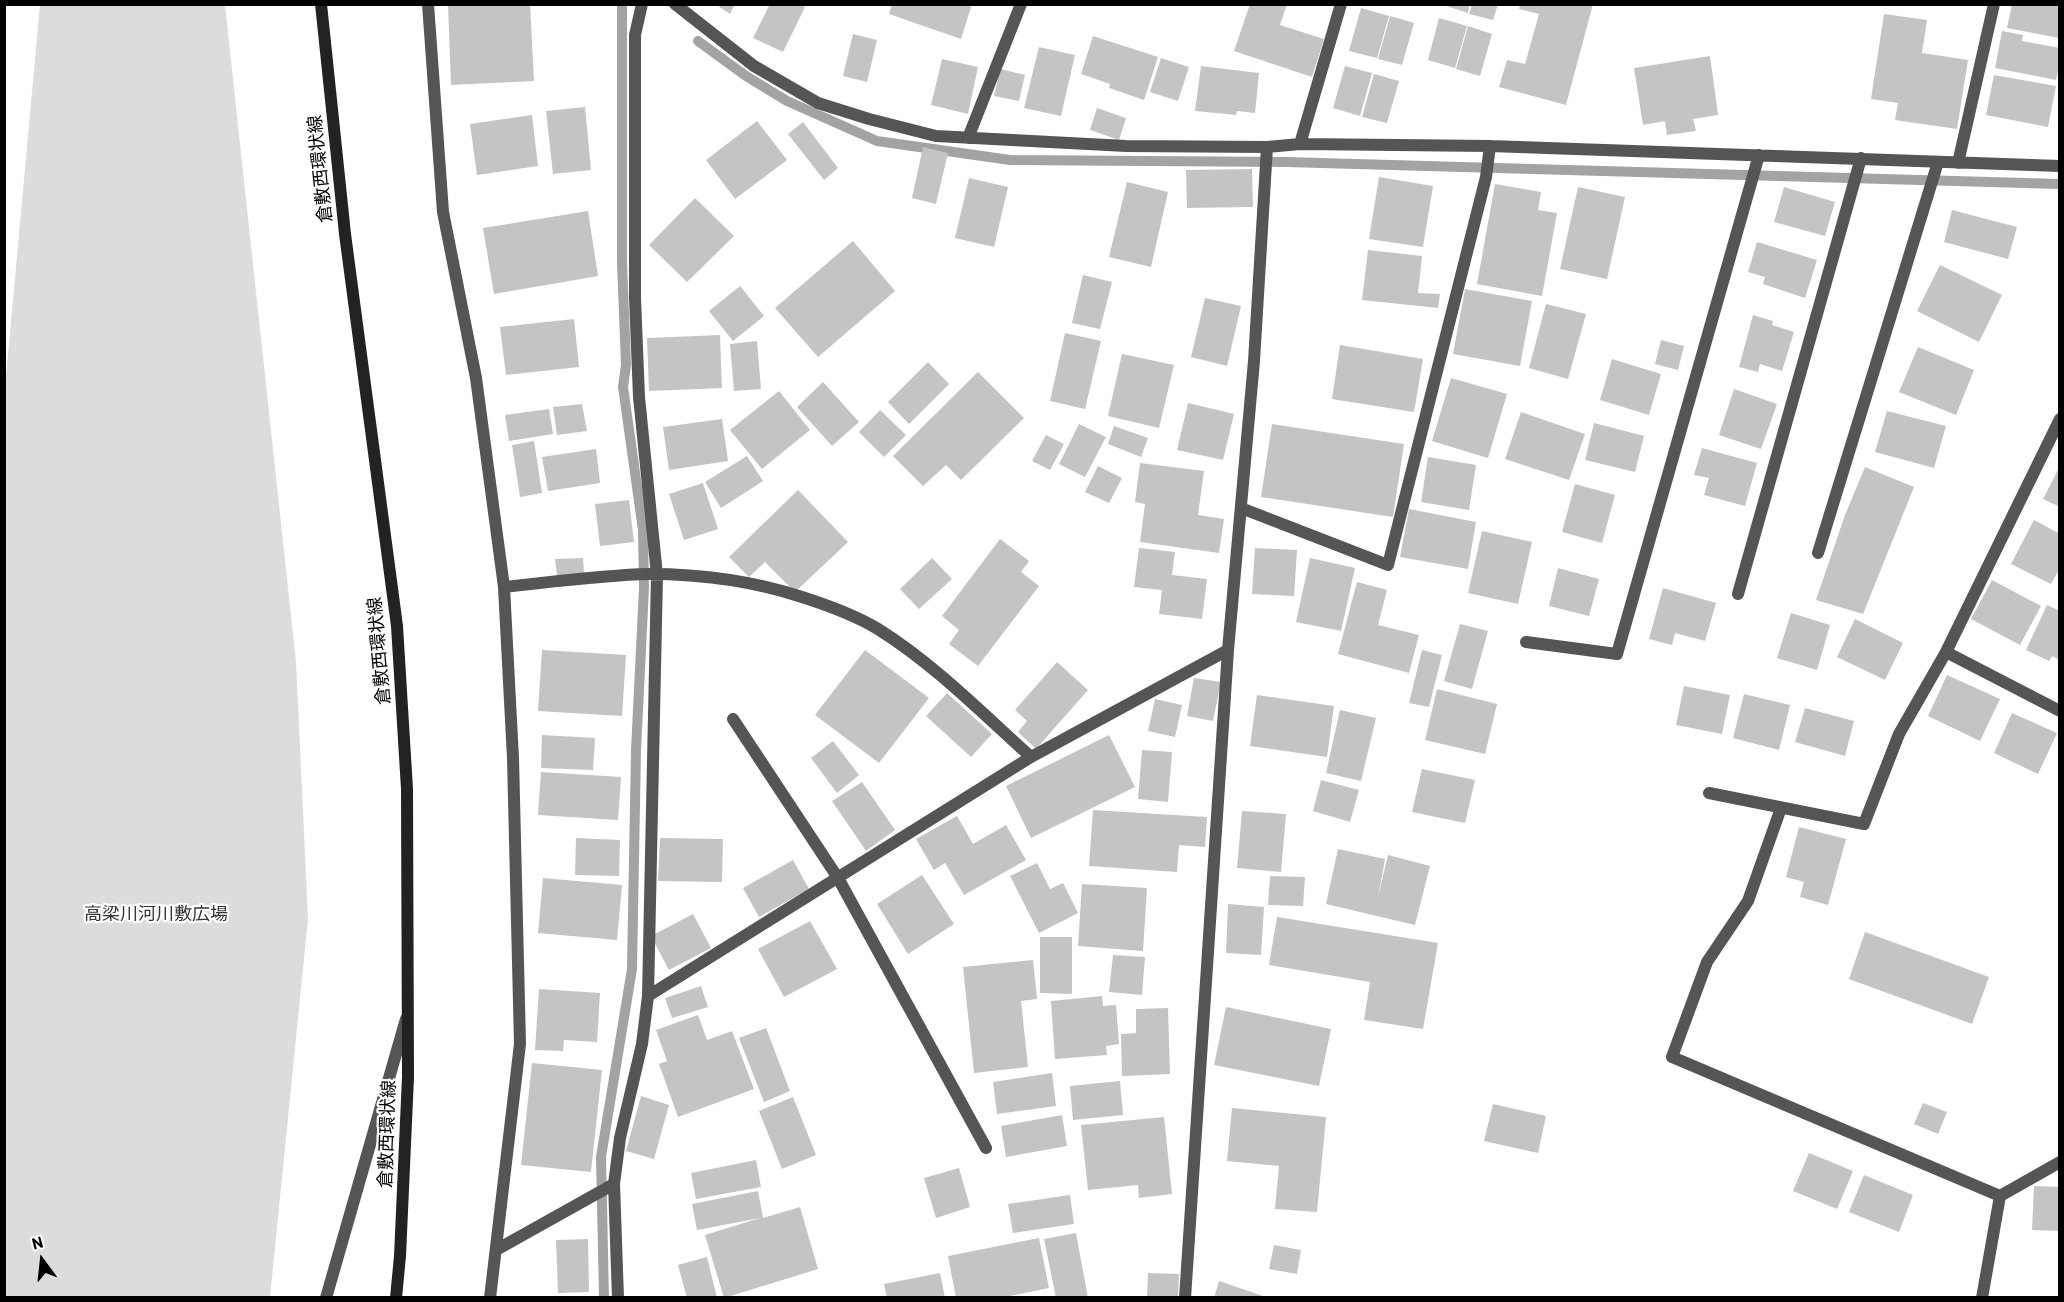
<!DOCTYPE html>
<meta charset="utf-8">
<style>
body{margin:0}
#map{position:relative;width:2064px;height:1302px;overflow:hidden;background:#fff;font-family:Barlow,sans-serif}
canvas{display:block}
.frame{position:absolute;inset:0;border:6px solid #000;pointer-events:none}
.north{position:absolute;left:12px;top:1230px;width:60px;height:60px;-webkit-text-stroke:4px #fff;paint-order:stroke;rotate:345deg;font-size:16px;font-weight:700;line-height:24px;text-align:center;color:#000}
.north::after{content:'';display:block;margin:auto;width:21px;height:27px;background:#000;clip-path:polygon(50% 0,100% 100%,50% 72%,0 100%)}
</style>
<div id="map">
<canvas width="2064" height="1302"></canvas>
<div class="frame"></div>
<div class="north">N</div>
</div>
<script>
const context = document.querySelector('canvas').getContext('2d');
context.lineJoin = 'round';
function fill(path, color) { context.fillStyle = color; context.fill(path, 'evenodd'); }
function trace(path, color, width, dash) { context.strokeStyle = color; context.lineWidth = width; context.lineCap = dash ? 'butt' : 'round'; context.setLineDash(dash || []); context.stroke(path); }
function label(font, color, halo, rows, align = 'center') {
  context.font = font + ' Barlow,"Noto Sans JP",sans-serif'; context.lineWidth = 4.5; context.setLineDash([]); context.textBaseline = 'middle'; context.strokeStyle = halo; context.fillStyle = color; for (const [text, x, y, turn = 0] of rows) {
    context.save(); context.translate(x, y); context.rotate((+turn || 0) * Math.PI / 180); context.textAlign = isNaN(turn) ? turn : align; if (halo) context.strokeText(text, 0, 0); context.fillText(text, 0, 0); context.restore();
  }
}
fill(new Path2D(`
 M40,5H225L296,662L308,919L270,1297H5L4,398Z`), '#dcdcdc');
trace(new Path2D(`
 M698,41L746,76L787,101L877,141L1010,160L1286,162L2060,184
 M604,1298L601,1157L632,969L636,750L644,588L643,530L623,387L626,365L622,262V4`), '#a3a3a3', 10);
fill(new Path2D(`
 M530,4L534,81L451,85L448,5Z
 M715,4H735L730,14Z
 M770,4H799L805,7L783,52L753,38Z
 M892,4H972L961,39L889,14Z
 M1250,4H1287L1280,25L1324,39L1312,77L1234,51Z
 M1440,4H1470L1468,13Z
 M1472,4H1498L1493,20L1469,14Z
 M1520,4H1593L1566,105L1499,87L1507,60L1525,64L1539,14L1519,9Z
 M2012,4H2060L2059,38L2007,28Z
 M1361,8L1389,16L1377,58L1349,51Z
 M1884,14L1927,20L1922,53L1968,60L1957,129L1895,120L1898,103L1871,99Z
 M1390,16L1414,23L1402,65L1378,59Z
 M1439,18L1467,26L1455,68L1428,60Z
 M1468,26L1492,34L1480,76L1456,69Z
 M2002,31L2023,35L2022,41L2060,48V64L2056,80L1995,68Z
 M853,34L877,40L867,82L843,76Z
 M1093,36L1158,57L1144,100L1109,88L1110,84L1081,74Z
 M1039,47L1075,55L1061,116L1024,108Z
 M1710,56L1718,115L1693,119L1696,131L1667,135L1665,121L1643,125L1634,68Z
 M1161,58L1189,67L1178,101L1150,92Z
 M942,59L978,67L968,114L931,105Z
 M1201,66L1259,73L1255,113L1237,111L1236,115L1195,111Z
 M1345,66L1372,73L1360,116L1333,108Z
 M1000,69L1025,75L1019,101L994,96Z
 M1374,74L1399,81L1387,123L1362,117Z
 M1994,75L2056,86L2048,127L1986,115Z
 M585,107L591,170L553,174L546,111Z
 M1097,108L1126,118L1119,140L1090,130Z
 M532,115L538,166L477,175L470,124Z
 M757,121L787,160L735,199L706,160Z
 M803,122L838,168L824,180L788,134Z
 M923,147L948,153L936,204L912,198Z
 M1252,169L1253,207L1187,208L1186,170Z
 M1379,177L1433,186L1423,247L1369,239Z
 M969,178L1008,187L994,247L955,238Z
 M1127,182L1168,192L1151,267L1109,257Z
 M1495,184L1541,192L1538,210L1557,213L1542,296L1477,284Z
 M1578,187L1625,197L1607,279L1560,269Z
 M1784,187L1835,202L1825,236L1774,222Z
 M695,198L734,236L687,282L649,245Z
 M1952,210L2017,227L2008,259L1944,242Z
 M588,211L598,276L494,294L483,228Z
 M853,241L895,291L818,357L775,308Z
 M1757,242L1817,260L1805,298L1763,284L1765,277L1748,272Z
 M1368,250L1422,256L1418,293L1440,294L1438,308L1362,300Z
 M1940,265L2002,295L1979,342L1917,311Z
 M1083,275L1112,282L1100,329L1072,323Z
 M740,286L764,316L733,341L709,311Z
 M1465,289L1532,301L1520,366L1453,354Z
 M1205,298L1241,306L1227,366L1191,357Z
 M1546,304L1586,314L1568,379L1529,368Z
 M1753,315L1773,321L1772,325L1794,332L1782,371L1760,364L1758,372L1739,367Z
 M574,319L579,367L506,375L500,327Z
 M1065,333L1101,341L1085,409L1050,401Z
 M720,335L722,388L649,391L647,338Z
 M1661,340L1684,346L1678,370L1655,364Z
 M757,341L761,389L734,391L730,344Z
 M1340,345L1423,359L1414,412L1332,399Z
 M1918,347L1974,370L1956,415L1899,392Z
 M1122,354L1174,365L1159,428L1108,416Z
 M1612,359L1661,374L1649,415L1600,400Z
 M928,362L949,384L909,424L888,402Z
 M978,372L1024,418L961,480L946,465L923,486L893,456Z
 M1451,378L1507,394L1488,458L1432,441Z
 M823,382L859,422L832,446L797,407Z
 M1734,389L1777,404L1761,449L1719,435Z
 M779,391L810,430L762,469L730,430Z
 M1188,403L1234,414L1223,460L1177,450Z
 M582,404L587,431L557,435L553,407Z
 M549,409L553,434L509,441L505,415Z
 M880,410L906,435L884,457L859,432Z
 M1887,411L1946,426L1934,468L1875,452Z
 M1521,412L1585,434L1569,480L1505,459Z
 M722,419L728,461L669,470L663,427Z
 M1594,423L1644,436L1635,472L1585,460Z
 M1079,424L1106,437L1085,477L1059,464Z
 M1272,424L1404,444L1393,517L1261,497Z
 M1114,426L1148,438L1141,457L1108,444Z
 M1046,435L1064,444L1050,470L1032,461Z
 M534,441L542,493L520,497L512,445Z
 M1702,448L1757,463L1745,506L1704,495L1709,478L1694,475Z
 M596,449L600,483L548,491L542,457Z
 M747,456L763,481L721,508L705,482Z
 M1428,457L1476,465L1469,510L1421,502Z
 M1140,463L1204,471L1198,515L1224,519L1219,553L1140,542L1145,504L1135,502Z
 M1098,466L1122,478L1109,503L1085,492Z
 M2060,466V507L2043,499Z
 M1865,467L1914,487L1863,614L1816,600L1845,515Z
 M703,483L718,529L684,540L669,494Z
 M1575,484L1615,495L1602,543L1562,532Z
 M798,490L848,542L795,592L765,562L749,577L729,557Z
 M629,500L634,542L600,546L595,504Z
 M1409,509L1476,522L1468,569L1400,557Z
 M2034,520L2060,534V568L2051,584L2011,564Z
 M1482,531L1532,542L1518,604L1468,593Z
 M1000,539L1029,561L1021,572L1039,586L978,666L949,644L959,630L942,616Z
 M1139,548L1175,552L1172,575L1207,579L1202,619L1159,614L1162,590L1134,587Z
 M1255,548L1297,550L1294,596L1252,594Z
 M583,558L584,574L557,576L555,559Z
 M932,558L952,579L919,609L900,589Z
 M1310,558L1355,568L1341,631L1296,622Z
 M1558,568L1599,579L1589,616L1549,606Z
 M1992,580L2041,606L2020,645L1971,619Z
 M1357,582L1387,590L1378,625L1419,635L1409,673L1338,654Z
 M1663,588L1716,603L1705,641L1675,633L1672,645L1649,639Z
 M2047,605L2060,611V660L2052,656L2049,661L2026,650Z
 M1791,613L1830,625L1817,670L1777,658Z
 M1855,619L1903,643L1885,680L1837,657Z
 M1460,624L1488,631L1472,689L1444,681Z
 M542,650L626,655L622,716L538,711Z
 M865,650L929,698L879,763L815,715Z
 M1422,650L1442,655L1429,707L1409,703Z
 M1057,662L1088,690L1036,749L1018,732L1027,721L1015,710Z
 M1947,675L2000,699L1980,741L1928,716Z
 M1194,678L1221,682L1213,721L1187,716Z
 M1684,686L1730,695L1722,734L1676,725Z
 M1437,689L1497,704L1485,754L1425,740Z
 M947,693L992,734L971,757L926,716Z
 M1744,694L1790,705L1779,750L1733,738Z
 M1257,695L1334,706L1327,757L1250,746Z
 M1155,699L1182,705L1175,737L1148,731Z
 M1805,708L1854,721L1845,756L1795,742Z
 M1340,710L1376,718L1361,781L1326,773Z
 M2012,713L2057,733L2038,774L1994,753Z
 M542,735L595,738L593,770L541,768Z
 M1109,735L1135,787L1031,838L1006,786Z
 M833,741L859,775L837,793L811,758Z
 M1142,750L1172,752L1168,802L1138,799Z
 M1422,769L1475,780L1465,823L1412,812Z
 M541,772L621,777L618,820L538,815Z
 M1321,780L1359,790L1350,822L1313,811Z
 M862,782L895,830L866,851L832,801Z
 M1093,810L1207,817L1205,847L1179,845L1177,872L1089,866Z
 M1242,811L1286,814L1281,872L1237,868Z
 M957,816L973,844L1006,825L1026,860L964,895L945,863L934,870L916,839Z
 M1799,827L1846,839L1828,905L1800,897L1804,882L1786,877Z
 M576,838L620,840L619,876L575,875Z
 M660,838L723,839L722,882L658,881Z
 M1338,849L1385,859L1378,897L1388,855L1430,866L1415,925L1326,904Z
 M793,860L809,889L759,917L743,888Z
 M1037,863L1050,889L1063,883L1078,913L1039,933L1010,876Z
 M922,875L954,924L908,954L877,904Z
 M1270,876L1305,877L1303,906L1268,905Z
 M543,878L622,885L617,940L538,933Z
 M1082,884L1147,888L1143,951L1078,946Z
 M1228,904L1264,907L1261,955L1226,953Z
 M693,914L711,948L669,970L651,936Z
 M1277,917L1438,943L1423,1029L1364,1020L1370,982L1269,965Z
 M810,921L837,969L784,997L758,949Z
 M1865,932L1989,977L1972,1024L1849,979Z
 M1040,937H1072V994L1040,993Z
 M1113,955L1145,957L1142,995L1109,992Z
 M1033,960L1037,999L1021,1001L1028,1067L974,1073L963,967Z
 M701,986L708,1007L672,1018L665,998Z
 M539,989L600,993L597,1042L564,1040L563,1051L535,1050Z
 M1102,996L1103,1006L1116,1005L1119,1044L1106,1046L1107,1055L1055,1059L1051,1001Z
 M1226,1007L1331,1029L1319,1086L1214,1065Z
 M1168,1008L1170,1074L1122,1076L1121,1034L1136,1033V1009Z
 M698,1015L707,1040L732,1031L754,1089L678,1117L659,1064L667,1061L656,1030Z
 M766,1028L790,1091L764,1102L739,1038Z
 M532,1063L602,1070L591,1172L521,1165Z
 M1052,1073L1056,1106L997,1114L993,1082Z
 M1120,1081L1123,1115L1073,1120L1070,1086Z
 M641,1096L669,1105L654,1159L626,1151Z
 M793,1097L816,1155L782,1169L759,1111Z
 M1923,1103L1947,1112L1938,1134L1914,1124Z
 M1493,1104L1546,1116L1538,1153L1484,1141Z
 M1232,1108L1326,1117L1317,1212L1275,1209L1279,1166L1227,1161Z
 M1062,1115L1067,1146L1006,1157L1001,1126Z
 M1164,1117L1172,1194L1139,1198L1138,1185L1088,1190L1081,1125Z
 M1809,1153L1853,1171L1837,1209L1793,1191Z
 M756,1160L761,1187L696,1199L691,1173Z
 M959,1168L970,1207L936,1218L924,1178Z
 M1864,1175L1913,1195L1899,1232L1849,1212Z
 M2034,1186L2060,1187V1231L2032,1230Z
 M758,1191L763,1218L800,1207L818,1269L724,1298L705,1235L760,1218L697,1230L692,1204Z
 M1070,1195L1074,1224L1013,1233L1008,1204Z
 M1076,1233L1088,1298H1056L1044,1239Z
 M1039,1238L1049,1288L1000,1298H956L948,1256Z
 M588,1239L589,1292L558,1293L556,1240Z
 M1274,1245L1301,1250L1297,1274L1269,1269Z
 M707,1257L717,1298H687L678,1265Z
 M940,1273L945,1298H887L884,1284Z
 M1148,1273L1179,1274L1178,1298H1147Z
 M1219,1281L1266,1297V1298H1214Z`), '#c4c4c4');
trace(new Path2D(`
 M326,1298L406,1019`), '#555', 12);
trace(new Path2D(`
 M428,4L443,212L476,378L504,587L513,758L520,1044L490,1298
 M675,4L754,66L818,103L869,119L936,136L1126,146L1267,147L1300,144L1490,146L2060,166
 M968,138L1021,4
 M1300,144L1341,4
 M1958,163L1994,4
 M2060,419L1946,652L2060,711
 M1241,508L1388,565L1486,177L1490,146
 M1818,553L1938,162
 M504,587C552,582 601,575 649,574C701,574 753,581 802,597C827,605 855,615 878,629C934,664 982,713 1031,757
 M1738,594L1861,158
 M1526,642L1617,654L1759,155
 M733,719L838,878L986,1148
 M1709,793L1864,824L1899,734L1946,652
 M1781,808L1748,901L1707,962L1672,1057L2000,1196L1982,1298
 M648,996L1031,757L1228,650
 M2000,1196L2060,1162
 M496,1250L614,1184
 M618,1298L614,1184L620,1138L642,1044L648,996L657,575L639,397L635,298V35L642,4
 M1185,1298L1228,650L1254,361L1267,147`), '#555', 12);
trace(new Path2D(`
 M321,4L345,234L397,626L407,789L408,1077L400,1256L396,1298`), '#222', 12);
label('18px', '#000', '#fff', [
 ["倉敷西環状線",320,169,-96],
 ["倉敷西環状線",379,651,-95],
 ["倉敷西環状線",387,1134,-88]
]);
label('18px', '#333', '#fff', [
 ["高梁川河川敷広場",156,914]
]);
</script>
